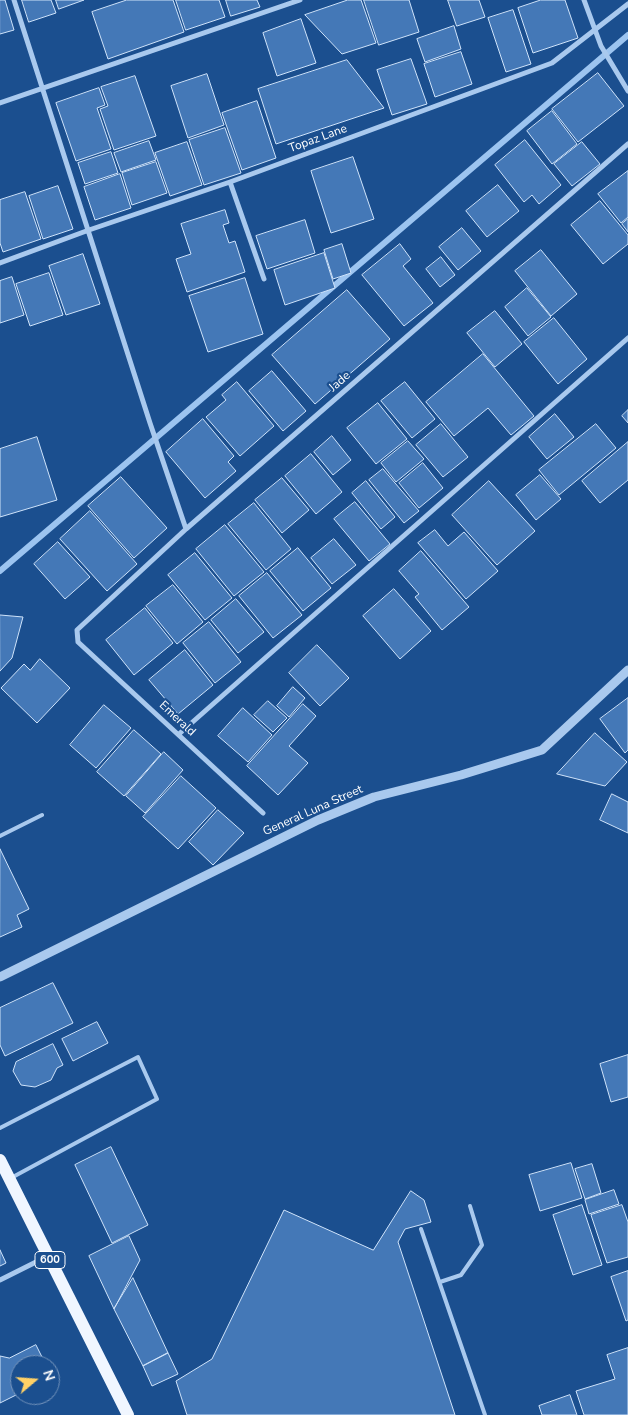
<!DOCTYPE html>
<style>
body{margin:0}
#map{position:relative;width:628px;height:1415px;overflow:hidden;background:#1b4f8f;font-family:"Nunito Sans",sans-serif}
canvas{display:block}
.north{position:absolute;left:10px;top:1355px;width:50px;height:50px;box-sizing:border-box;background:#1b4f8f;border:1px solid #7695bc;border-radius:50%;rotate:72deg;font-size:14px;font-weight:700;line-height:20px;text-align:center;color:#fff}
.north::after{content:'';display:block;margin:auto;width:18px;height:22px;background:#ffd166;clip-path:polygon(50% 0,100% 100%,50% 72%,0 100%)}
</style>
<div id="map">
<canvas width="628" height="1415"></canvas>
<div class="north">N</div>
</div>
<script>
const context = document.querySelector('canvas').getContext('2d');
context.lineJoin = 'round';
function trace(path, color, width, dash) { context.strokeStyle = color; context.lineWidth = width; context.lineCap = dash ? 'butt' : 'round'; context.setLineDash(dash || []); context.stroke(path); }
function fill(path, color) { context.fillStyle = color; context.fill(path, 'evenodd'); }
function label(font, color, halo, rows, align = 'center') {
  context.font = font + ' "Nunito Sans",sans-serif'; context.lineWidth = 4.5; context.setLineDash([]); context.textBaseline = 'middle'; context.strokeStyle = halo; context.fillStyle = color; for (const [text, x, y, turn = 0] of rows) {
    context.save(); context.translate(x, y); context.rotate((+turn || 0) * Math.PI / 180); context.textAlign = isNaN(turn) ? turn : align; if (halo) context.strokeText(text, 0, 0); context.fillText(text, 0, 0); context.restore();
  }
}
trace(new Path2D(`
 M0,571L628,35`), '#9cc4f0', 6);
const building = new Path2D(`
 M0,0H5L14,30L0,34Z
 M22,0H51L56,13L29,22Z
 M56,0H84L59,9Z
 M127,0H173L184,32L108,59L92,12Z
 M176,0H219L225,17L186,30Z
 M226,0H257L260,7L231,16Z
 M348,0H361L376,43L342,54L305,15Z
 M364,0H409L419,32L379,45Z
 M448,0H479L485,17L457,26Z
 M541,0H565L578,38L533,53L518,8Z
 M513,10L531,64L506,72L488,18Z
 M301,19L316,63L277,76L263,33Z
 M454,26L461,49L425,62L417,39Z
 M461,52L472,84L435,97L424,64Z
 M411,59L427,104L392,115L377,70Z
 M347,60L384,108L276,144L258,89Z
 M598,73L624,106L578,142L552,109Z
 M207,74L224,125L188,138L171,86Z
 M135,76L156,136L114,150L100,109L108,106L101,87Z
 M99,88L105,105L97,108L111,149L76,161L56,103Z
 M257,101L276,158L242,170L222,113Z
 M552,111L577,144L552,164L527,131Z
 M225,128L241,173L204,185L189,140Z
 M525,140L561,185L539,204L532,195L524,202L495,165Z
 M149,141L156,160L121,172L114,153Z
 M187,142L202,185L170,196L155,153Z
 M582,142L600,164L572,186L554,164Z
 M111,152L118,173L85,184L78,163Z
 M353,157L374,219L331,233L311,171Z
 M156,162L167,193L132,205L122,173Z
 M628,171V217L621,223L598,194Z
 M120,174L131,208L95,220L84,187Z
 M498,185L519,211L487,237L466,211Z
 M58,186L73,229L43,239L29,196Z
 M25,192L41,239L3,252L0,243V200Z
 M600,201L628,235V244L603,264L571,225Z
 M225,210L229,223L223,225L229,243L235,241L245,272L187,292L176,259L191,254L181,224Z
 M628,219V232L622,224Z
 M305,220L315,253L267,269L256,236Z
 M462,228L481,251L458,270L439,247Z
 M342,244L351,273L333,279L324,250Z
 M400,244L411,259L403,266L433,303L404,326L362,275Z
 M541,250L577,294L551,316L515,271Z
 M324,253L335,288L285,305L274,270Z
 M83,254L100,304L66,315L49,266Z
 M441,257L455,275L440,287L426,269Z
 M49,273L63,315L30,326L16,284Z
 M12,277L24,315L0,323V281Z
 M245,278L263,334L208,352L189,296Z
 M527,288L551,317L528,336L505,307Z
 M347,290L390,339L315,404L272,355Z
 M495,311L522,344L495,367L467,333Z
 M554,318L587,359L558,384L524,342Z
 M483,354L534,416L511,435L488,408L454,436L426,402Z
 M272,371L306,411L283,431L249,391Z
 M237,382L274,426L240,456L206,417L226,400L222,395Z
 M405,382L435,419L412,438L381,401Z
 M378,403L407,439L376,464L347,428Z
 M628,410V423L622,416Z
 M555,414L574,437L547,459L529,437Z
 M203,419L234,456L228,462L236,471L205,498L166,452Z
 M441,424L468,457L443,477L416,445Z
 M596,424L616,448L559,495L539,470Z
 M332,436L351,460L333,475L314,452Z
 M37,437L57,500L0,517V449Z
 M408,441L424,459L396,482L381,463Z
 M628,442V480L600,503L582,481Z
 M311,454L342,492L316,514L285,476Z
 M423,463L443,488L419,508L399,483Z
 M383,469L419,511L404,523L369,480Z
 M540,475L561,499L536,520L516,495Z
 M121,477L167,528L134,558L88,506Z
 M282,478L309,510L282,533L255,500Z
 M366,481L395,517L381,529L352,493Z
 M489,481L535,531L497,565L452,515Z
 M355,502L390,544L369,561L334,519Z
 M254,503L291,549L266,570L228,524Z
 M90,511L137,564L107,591L60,539Z
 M225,525L264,572L234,596L196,549Z
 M435,530L448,546L464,532L498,571L466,599L418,543Z
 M334,539L356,565L332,584L311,558Z
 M58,542L90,577L65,599L34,564Z
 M298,548L331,588L303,611L270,571Z
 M421,551L469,607L442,630L415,597L419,594L399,571Z
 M195,553L232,598L205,620L168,575Z
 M267,573L302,615L273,638L239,596Z
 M173,585L203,622L177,644L146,606Z
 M394,589L431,631L400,659L363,616Z
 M236,599L264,632L238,653L211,620Z
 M145,608L173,643L134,675L106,640Z
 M0,615L23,617L12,658L0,671Z
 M209,622L241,662L215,683L183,643Z
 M317,645L349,678L320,706L289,673Z
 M185,650L213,685L178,714L149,680Z
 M40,659L70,688L37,723L1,688L24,664L30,670Z
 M293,687L305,698L289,717L277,706Z
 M628,698V750L625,753L600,719Z
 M268,701L287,718L273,732L254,715Z
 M303,704L316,716L289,746L308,763L278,795L247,766Z
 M104,705L131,728L96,768L70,745Z
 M243,708L272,735L248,762L218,736Z
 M134,730L161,754L124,796L97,772Z
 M595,733L627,762L605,786L557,774Z
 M164,752L183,770L145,813L126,796Z
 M181,776L216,808L178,849L143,817Z
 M612,794L628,802V833L600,820Z
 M218,810L244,833L213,865L189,842Z
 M0,849L29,909L17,915L22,927L0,937Z
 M53,983L73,1023L5,1056L0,1045V1008Z
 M97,1022L108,1043L73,1061L62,1039Z
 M53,1044L63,1065L57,1068L51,1080L35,1087L21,1085L13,1071L16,1062Z
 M628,1055V1097L611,1102L600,1064Z
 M111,1147L148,1225L112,1243L75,1165Z
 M571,1163L582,1198L540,1211L529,1175Z
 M592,1164L601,1193L585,1199L575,1169Z
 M614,1190L619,1204L589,1214L585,1200Z
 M411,1191L424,1200L431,1222L405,1229L398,1242L455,1415H187L176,1381L212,1359L284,1210L373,1250Z
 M582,1205L602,1265L573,1275L553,1215Z
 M622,1205L628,1222V1257L607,1263L591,1215Z
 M129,1236L140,1260L114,1309L89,1256Z
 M0,1250L6,1263L0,1266Z
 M628,1271V1320L626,1321L611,1277Z
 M133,1278L168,1353L143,1366L114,1309Z
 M36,1345L46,1365H20V1393L0,1403V1356L9,1358Z
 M628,1348V1415H584L576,1391L615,1379L607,1355Z
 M168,1353L178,1374L152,1386L143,1366Z
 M570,1395L577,1415H542L539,1406Z`);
fill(building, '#4478b7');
trace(building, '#cfe3fa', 1);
trace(new Path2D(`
 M0,836L42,815
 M0,1128L138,1057L157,1099L11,1178
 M421,1229L485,1415
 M440,1282L461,1275L482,1245L470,1206`), '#a9c9ee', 4);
trace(new Path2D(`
 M14,0L150,423L186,529
 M584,0L601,46L628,91
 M0,103L300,0
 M230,182L264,279
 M0,263L89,230L230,182L552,63L628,4
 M179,734L628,338
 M263,813L78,642L77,630L186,529L628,144
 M0,1280L48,1256`), '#a9c9ee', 5);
trace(new Path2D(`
 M0,977L318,820L374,797L461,775L542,750L628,670`), '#a9c9ee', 9);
trace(new Path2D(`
 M0,1160L128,1415`), '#f0f6ff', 12);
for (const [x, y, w] of [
 [50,1260,30]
]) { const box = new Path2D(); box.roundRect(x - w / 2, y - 8.5, w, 17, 4); context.fillStyle = '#1b4f8f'; context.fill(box); trace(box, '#fff', 1); }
label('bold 11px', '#fff', null, [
 ["600",50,1260]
]);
label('12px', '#fff', '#1b4f8f', [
 ["Topaz Lane",318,139,-20],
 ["Jade",340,382,-41],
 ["Emerald",177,719,43],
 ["General Luna Street",313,811,-24]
]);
</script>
